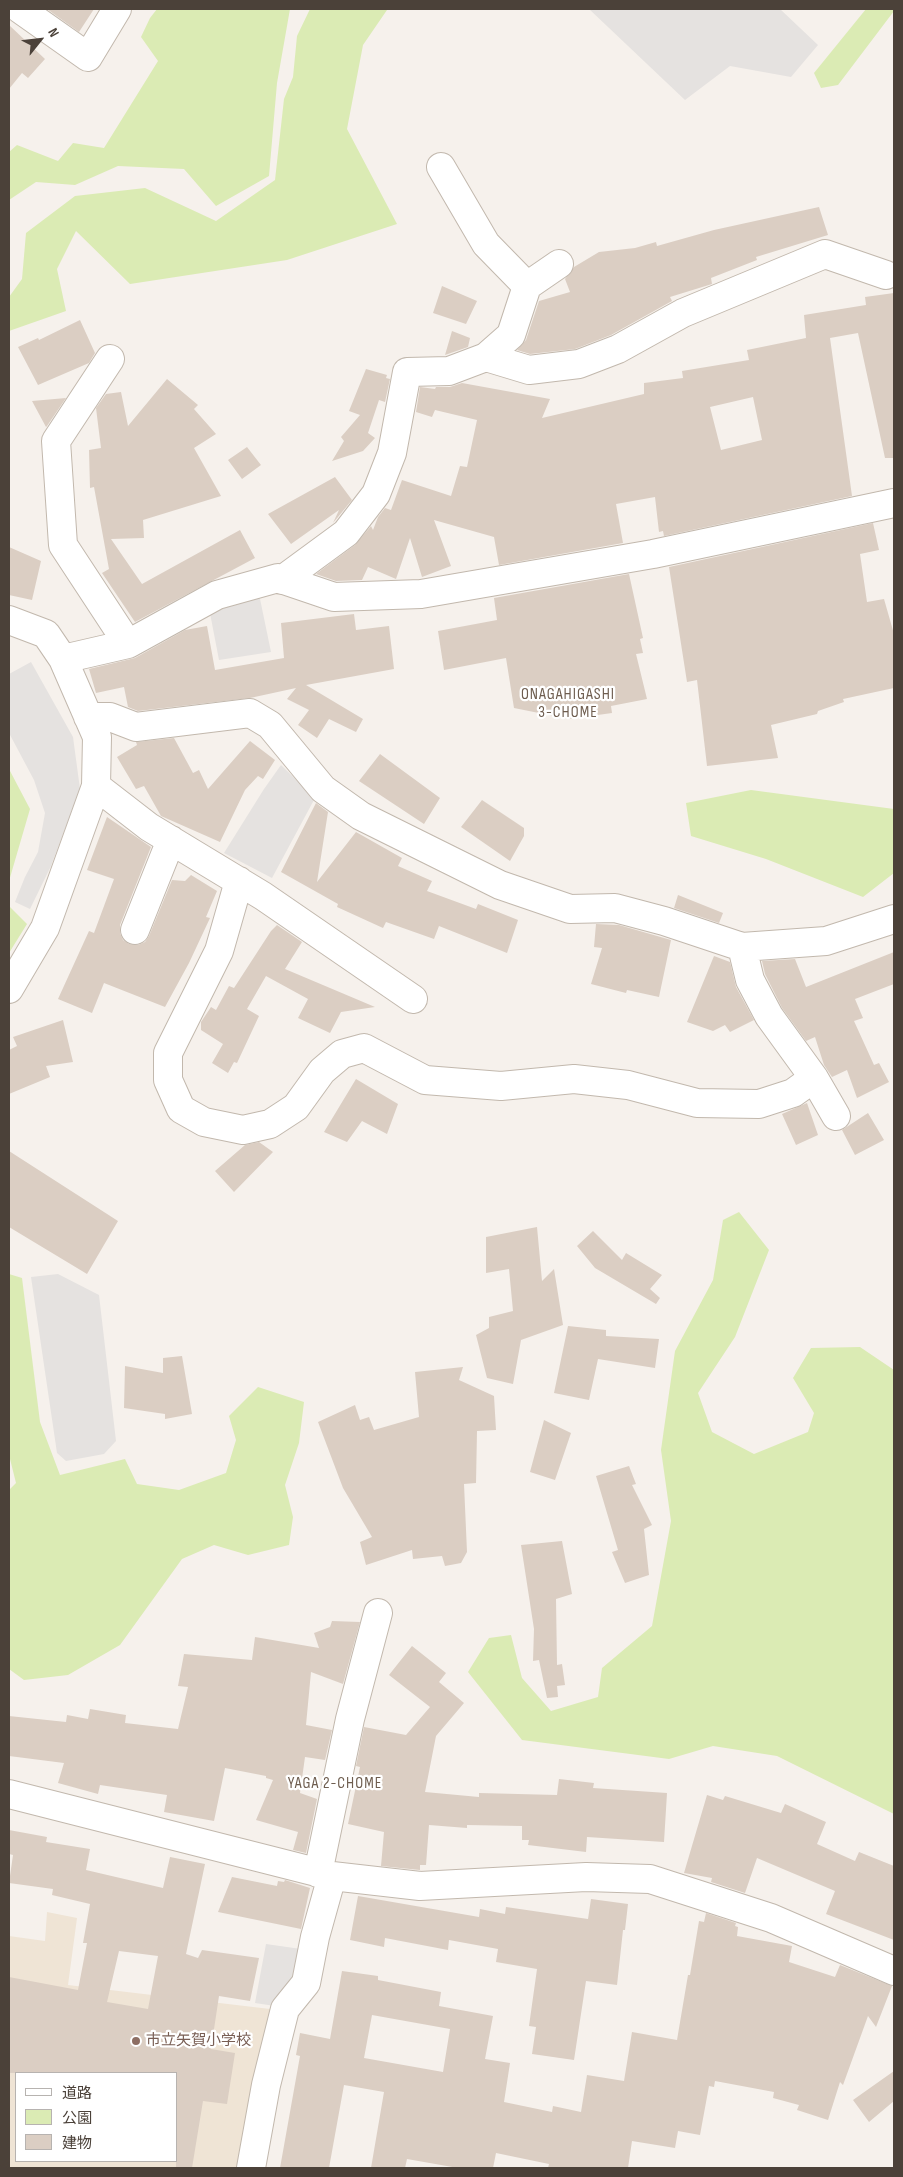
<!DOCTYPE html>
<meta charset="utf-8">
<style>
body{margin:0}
#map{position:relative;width:903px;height:2177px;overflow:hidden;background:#f6f1ec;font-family:"Sofia Sans Condensed","Noto Sans JP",sans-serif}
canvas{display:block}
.frame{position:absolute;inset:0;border:10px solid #4b4139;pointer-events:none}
.legend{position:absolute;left:15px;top:2072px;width:162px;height:90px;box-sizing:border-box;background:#fff;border:1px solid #b7b3b0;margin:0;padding:6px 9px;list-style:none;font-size:15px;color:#4b4139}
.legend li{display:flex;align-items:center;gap:10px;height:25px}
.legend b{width:25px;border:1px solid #b7b3b0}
.north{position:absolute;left:15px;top:15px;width:50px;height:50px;-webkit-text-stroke:4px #fff;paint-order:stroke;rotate:61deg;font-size:14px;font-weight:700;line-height:20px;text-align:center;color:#4b4139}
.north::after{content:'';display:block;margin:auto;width:18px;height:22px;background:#4b4139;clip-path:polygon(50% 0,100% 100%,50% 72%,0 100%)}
</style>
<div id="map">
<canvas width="903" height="2177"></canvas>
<div class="frame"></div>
<ul class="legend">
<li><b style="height:6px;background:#fff"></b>道路</li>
<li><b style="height:14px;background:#dbebb4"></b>公園</li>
<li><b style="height:14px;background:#dbcec3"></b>建物</li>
</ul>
<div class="north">N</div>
</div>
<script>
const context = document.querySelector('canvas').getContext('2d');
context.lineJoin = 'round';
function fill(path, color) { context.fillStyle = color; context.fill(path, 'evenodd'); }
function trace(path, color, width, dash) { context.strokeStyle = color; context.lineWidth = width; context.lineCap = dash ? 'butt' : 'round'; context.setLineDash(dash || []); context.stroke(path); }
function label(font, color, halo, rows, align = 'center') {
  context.font = font + ' "Sofia Sans Condensed","Noto Sans JP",sans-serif'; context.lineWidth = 4.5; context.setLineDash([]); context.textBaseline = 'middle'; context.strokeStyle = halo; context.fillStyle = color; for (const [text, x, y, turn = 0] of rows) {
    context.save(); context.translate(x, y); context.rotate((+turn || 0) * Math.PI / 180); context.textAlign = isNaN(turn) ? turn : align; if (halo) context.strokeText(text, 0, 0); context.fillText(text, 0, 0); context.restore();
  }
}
fill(new Path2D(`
 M47,1912L77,1918L68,1985L270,2009L241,2168H9V1936L45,1941ZM16,2073H176V2161H16Z`), '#efe4d5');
fill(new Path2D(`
 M157,9H290L277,83L269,176L216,206L184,169L118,166L75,185L36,182L9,200V152L17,145L58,161L73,143L104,148L158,61L141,37L150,18Z
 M310,9H391L387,10L363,45L347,129L397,224L287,260L130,284L76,231L57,269L66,311L9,331V297L22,279L26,233L75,196L145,188L216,221L275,180L284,99L293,77L297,36Z
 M866,9H894V11L838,85L821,88L814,73Z
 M9,769L30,809L9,881Z
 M751,790L894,809V873L863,897L766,859L691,836L686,803Z
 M9,906L27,924L9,953Z
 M739,1212L769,1250L735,1337L698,1393L712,1432L754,1454L808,1432L814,1413L793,1378L811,1348L860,1347L894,1370V1814L777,1756L713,1746L669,1759L522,1740L468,1672L489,1638L511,1635L522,1678L551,1711L598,1697L602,1668L652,1626L671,1521L661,1450L675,1351L713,1280L723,1220Z
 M9,1274L22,1278L40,1422L60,1475L125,1459L137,1484L179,1490L226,1473L236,1440L229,1416L258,1387L304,1402L299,1443L285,1485L293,1517L289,1545L248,1555L214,1545L182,1559L120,1645L68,1675L24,1680L9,1669V1490L16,1483L9,1455Z`), '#dbebb4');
fill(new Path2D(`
 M589,9H780L818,45L791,77L730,66L685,100Z
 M259,594L271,652L219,660L209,608Z
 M31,662L73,737L80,789L51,866L30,909L15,902L25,877L38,852L45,813L34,780L9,733V674Z
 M281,765L315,798L272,878L224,853L264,789Z
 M58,1274L99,1295L116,1441L104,1454L66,1461L57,1453L31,1277Z
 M266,1944L301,1949L294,1983L275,2006L255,2003Z`), '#e5e2e0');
fill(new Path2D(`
 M47,9H94L79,32Z
 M9,25L45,59L28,78L22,73L9,89Z
 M819,207L828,235L756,257L757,260L711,278L712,284L670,297L672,301L611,335L575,349L530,354L517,350L526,340L539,301L570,292L565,279L574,267L599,252L635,248L656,242L657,246L714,230Z
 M442,286L477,301L466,324L433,313Z
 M894,293V458H885L858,333L830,338L852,496L664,536L663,531L659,532L655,497L616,504L623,543L499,565L494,537L434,520L451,566L422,577L410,538L396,579L368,567L362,580L336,581L316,574L355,545L371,526L373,530L378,517L385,508L391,510L402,480L451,496L460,466L467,467L477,420L435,410L432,417L416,412L420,387L435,389L436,387H450L462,383L550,399L542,418L644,394V383L683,378L682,371L749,360L747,350L806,338L804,315L866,305L865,297ZM753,397L762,440L721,450L710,407Z
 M80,320L95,353L89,363L38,385L18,347L38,338L39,340Z
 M452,331L470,338L468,347L445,355Z
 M366,369L387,375L386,378L390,379L385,402L379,400L368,433L375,438L363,451L332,461L344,441L341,437L360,415L349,411Z
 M167,379L198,405L194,409L216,434L194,448L221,496L143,520L144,538L111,539L142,584L240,530L255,558L135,622L102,573L109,569L94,487L90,488L89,450L101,448L96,408L106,394L121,392L128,426Z
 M66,398L47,426L46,427L32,401Z
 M247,447L261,465L242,479L228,460Z
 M335,477L352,500L333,523L339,510L291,544L268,514Z
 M873,523L879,550L860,554L867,602L884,599L894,634V688L843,699L844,702L818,711L817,714L771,725L778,758L707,766L697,680L687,682L669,567Z
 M9,547L41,561L32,600L9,595Z
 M629,574L643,638L640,639L643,653L636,654L647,699L611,706L612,713L569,719L514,708L506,658L444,670L438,631L497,620L494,598Z
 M354,614L356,630L389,626L394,669L306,685L363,719L356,732L329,719L317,738L298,725L309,710L287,699L296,688L250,698L138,711L128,707L124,687L96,693L89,669L135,658L185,630L207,626L215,670L284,658L281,623Z
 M174,738L193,773L199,770L208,789L250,741L275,760L263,779L258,776L245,790L220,842L161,816L144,786L136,789L117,757L137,745L136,742Z
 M380,754L440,798L424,824L359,781Z
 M482,800L524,828V836L510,861L461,827Z
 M316,803L328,812L317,882L356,832L402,858L398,866L432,881L427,891L476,909L478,904L518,920L507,953L439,926L434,939L386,922L383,928L337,907L338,904L281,872Z
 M107,817L151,847L120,925V933L123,940L129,944L138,945L145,942L149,936L172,880L185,881L191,875L217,891L206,917L210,918L189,963L165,1007L104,983L92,1013L58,999L89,931L94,933L114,879L87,870Z
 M678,895L723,913L719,923L674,908Z
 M596,924L619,925L671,940L659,997L627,990L626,993L591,984L602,948L594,947Z
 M277,925L302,942L285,969L375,1007L341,1012L330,1033L298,1018L308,999L266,976L247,1009L259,1016L237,1063L234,1062L228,1073L212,1063L223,1044L201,1030V1022L211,1007L216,1010L229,986L234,988L271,931Z
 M894,952V984L855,999L863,1018L854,1021L874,1065L879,1063L889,1082L857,1098L847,1070L832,1077L824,1065L815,1037L806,1041L782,1008L765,974L762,961L795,959L806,987Z
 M714,956L730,962L736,987L754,1020L730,1032L725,1025L713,1031L687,1022Z
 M63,1020L73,1062L46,1066L50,1077L9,1094V1050L17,1046L13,1037Z
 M356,1079L398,1104L387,1134L362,1121L347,1142L324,1132Z
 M807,1103L818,1135L796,1145L782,1114Z
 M868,1113L884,1140L855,1155L842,1130Z
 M259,1142L273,1152L234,1192L215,1171L245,1145Z
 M9,1151L118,1221L87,1274L9,1227Z
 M537,1227L542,1281L554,1269L563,1325L521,1340L513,1384L487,1378L476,1335L489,1328V1317L513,1311L509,1269L486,1273V1237Z
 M593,1231L622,1260L626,1253L662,1275L650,1289L660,1298L656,1304L595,1268L577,1246Z
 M568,1326L606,1330V1336L659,1339L655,1368L598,1359L589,1400L554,1393Z
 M182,1356L192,1414L165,1419V1414L124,1408L125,1366L163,1373V1358Z
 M463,1367L459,1380L494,1396L496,1430L477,1431L476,1483L464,1484L467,1552L461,1563L445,1566L442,1556L413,1559L412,1550L366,1565L360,1542L372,1537L343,1488L318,1422L355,1405L360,1420L369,1417L374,1430L419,1417L415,1372Z
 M544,1420L571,1433L555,1480L530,1472Z
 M629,1466L636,1484L632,1485L652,1525L644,1529L649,1575L625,1583L612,1552L618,1550L596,1476Z
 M562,1541L572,1594L556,1599L557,1665L562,1664L565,1685L557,1686L558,1697L547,1698L539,1660L533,1661L534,1629L521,1545Z
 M332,1621L360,1622L343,1684L311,1672L306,1725L332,1730L325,1760L305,1757L300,1793L317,1799L306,1853L293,1850L298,1832L256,1820L273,1780L266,1778V1776L225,1768L214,1821L164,1812L167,1795L100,1785L98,1794L58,1783L64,1763L9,1756V1716L66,1722L67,1715L88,1719L90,1709L126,1715L125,1723L178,1729L188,1687L178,1686L184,1654L252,1660L255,1637L319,1648L314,1633L330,1627Z
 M412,1646L446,1673L439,1682L464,1703L436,1736L425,1792L479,1797V1793L557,1795L559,1779L594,1783L593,1788L667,1793L664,1842L587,1837L586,1852L528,1845L529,1840H522V1826L467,1825V1828L429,1825L426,1865H420V1870L381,1866L384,1832L348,1824L360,1767L356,1766L364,1727L406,1735L430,1707L389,1675Z
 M707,1795L723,1800L725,1796L781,1813L785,1804L826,1822L817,1844L855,1861L859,1852L894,1866V1940L826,1914L835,1891L757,1858L745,1893L711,1882L712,1878L684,1873Z
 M9,1830L47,1837L46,1842L90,1849L86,1870L163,1888L170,1857L205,1864L186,1954L198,1958L202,1950L259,1958L250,2001L219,1996L211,2049L235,2053L227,2104L203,2101L192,2168H176V2073H9V1977L78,1990L87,1943H83L90,1904L52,1895L53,1889L9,1883L13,1855L9,1854ZM119,1951L158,1956L148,2009L107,2002Z
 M232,1877L277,1886L278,1881L284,1882L285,1880L310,1888L301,1929L218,1912Z
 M358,1896L479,1917L480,1909L505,1914L506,1907L588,1919L591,1899L628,1904L625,1930H623L617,1985L586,1981L574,2060L532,2054L536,2027L529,2026L537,1969L496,1962L498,1949L449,1940L448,1950L385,1938L384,1947L350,1940Z
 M706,1913L736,1923L735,1926L738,1927L737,1936L792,1946L789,1962L835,1977L840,1965L892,1986L876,2027L868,2016L843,2085L840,2082L828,2120L797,2110L799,2105L773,2098L774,2092L715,2081L714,2087L709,2086L700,2135L678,2131L675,2148L632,2141L628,2168H548L549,2164L496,2153L493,2168H458L407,2159L405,2168H371L384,2092L344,2085L329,2168H280L300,2056L296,2055L300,2033L330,2039L342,1971L378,1976V1980L441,1992L439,2006L493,2016L485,2059L510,2063L504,2102L552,2112L553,2106L581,2112L587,2075L624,2081L632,2032L677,2040L688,1975H690L699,1921L704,1922ZM372,2015L450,2029L443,2072L364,2058Z
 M894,2071V2101L869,2122L853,2100Z`), '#dbcec3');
const minor = new Path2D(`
 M20,9L88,57L117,9
 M527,286L559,264
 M486,357L529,370L579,364L618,349L683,313L825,254L886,275
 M110,359L56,441L63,545L128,644
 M282,580L346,533L376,494L392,453L407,372L449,371L486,357L511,335L527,286L486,244L441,167
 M9,620L46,634L63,659L97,737L96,786L45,928L9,989
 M63,659L128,644L217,595L278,578L334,597L421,594L653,554L894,503
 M88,717H110L136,727L250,713L270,725L323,789L361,816L500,885L570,909L615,908L664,921L742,947L826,941L894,919
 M96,786L149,827L263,896L413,999
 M239,881L219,951L168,1053V1080L181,1109L204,1122L243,1130L270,1124L296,1107L322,1071L342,1054L364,1048L425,1080L501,1086L574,1079L628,1085L697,1103L759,1104L793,1093L814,1078
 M135,930L171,840
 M742,947L750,980L769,1016L814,1078L836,1116
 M9,1794L332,1876L420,1886L586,1877L650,1879L771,1918L894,1971
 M318,1873L350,1719L378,1613
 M251,2168L266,2085L285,2009L306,1983L315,1937L332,1876`);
trace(minor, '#c2b8ad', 30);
trace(minor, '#fff', 28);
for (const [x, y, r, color] of [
 [136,2041,5,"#8d6e63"]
]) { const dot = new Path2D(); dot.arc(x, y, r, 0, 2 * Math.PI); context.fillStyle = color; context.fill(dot); trace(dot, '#fff', 2); }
label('15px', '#785e54', '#fff', [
 ["市立矢賀小学校",146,2041]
], 'left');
context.letterSpacing = '1px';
label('16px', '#6e5d4f', '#fff', [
 ["ONAGAHIGASHI",568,695],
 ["3-CHOME",568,713],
 ["YAGA 2-CHOME",335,1784]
]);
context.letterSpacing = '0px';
</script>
